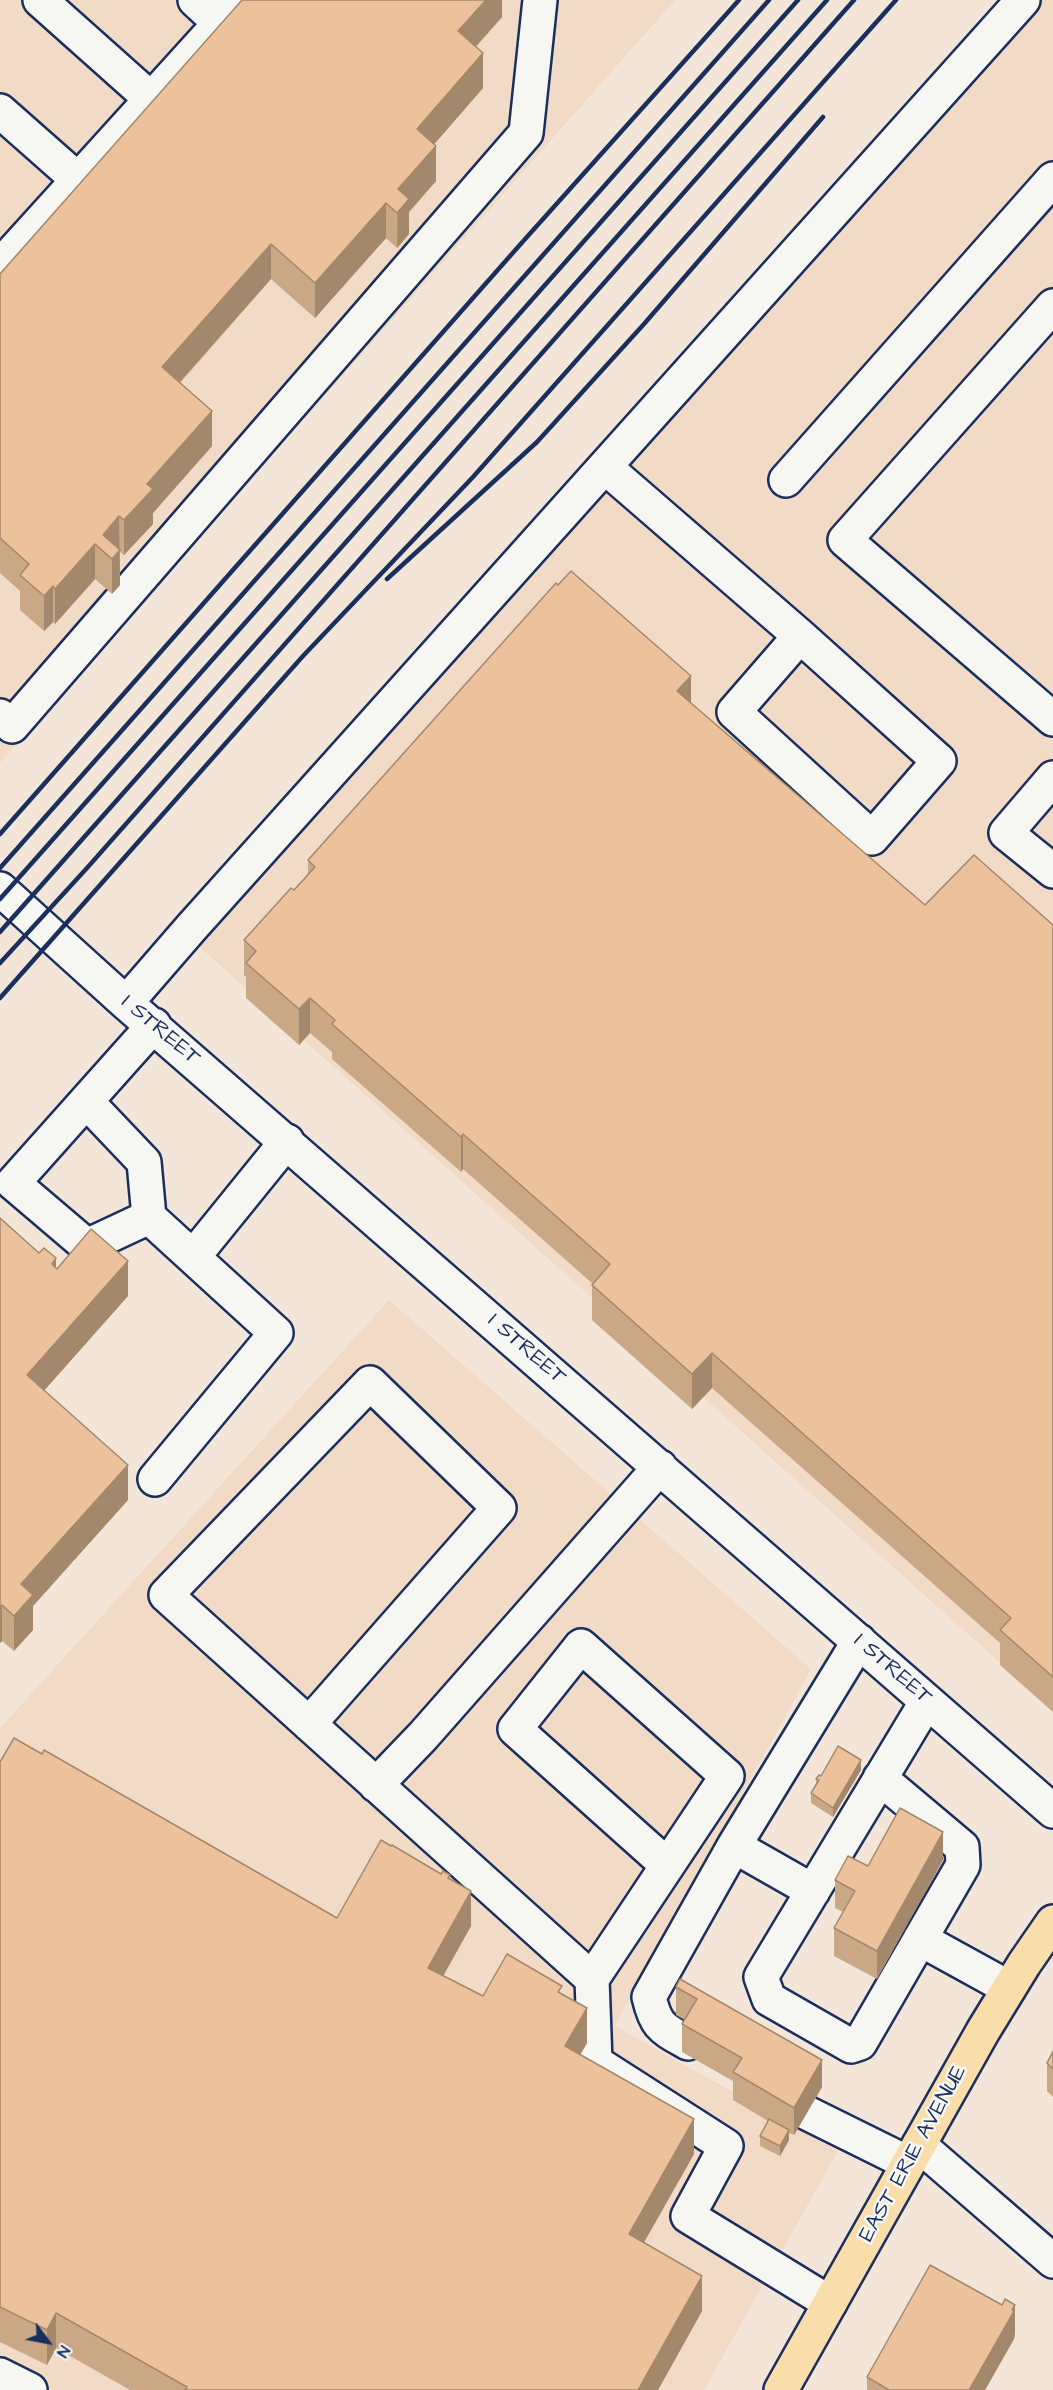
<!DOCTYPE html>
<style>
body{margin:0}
#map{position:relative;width:1053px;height:2390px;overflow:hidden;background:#f3e6d8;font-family:"Architects Daughter",sans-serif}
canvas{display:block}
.north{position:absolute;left:18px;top:2312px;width:60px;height:60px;-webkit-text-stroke:4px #f6f6f2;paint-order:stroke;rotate:122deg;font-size:16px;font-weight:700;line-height:24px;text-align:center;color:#1b2f5e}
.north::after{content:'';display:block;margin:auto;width:21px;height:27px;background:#1b2f5e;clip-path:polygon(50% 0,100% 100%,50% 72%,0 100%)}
</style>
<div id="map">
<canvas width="1053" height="2390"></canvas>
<div class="north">N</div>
</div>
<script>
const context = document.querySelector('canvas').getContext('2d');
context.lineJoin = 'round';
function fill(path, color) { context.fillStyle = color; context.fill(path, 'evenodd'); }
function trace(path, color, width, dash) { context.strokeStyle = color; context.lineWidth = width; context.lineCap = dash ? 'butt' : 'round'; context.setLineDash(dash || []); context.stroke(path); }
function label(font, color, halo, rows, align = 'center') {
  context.font = font + ' "Architects Daughter",sans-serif'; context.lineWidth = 5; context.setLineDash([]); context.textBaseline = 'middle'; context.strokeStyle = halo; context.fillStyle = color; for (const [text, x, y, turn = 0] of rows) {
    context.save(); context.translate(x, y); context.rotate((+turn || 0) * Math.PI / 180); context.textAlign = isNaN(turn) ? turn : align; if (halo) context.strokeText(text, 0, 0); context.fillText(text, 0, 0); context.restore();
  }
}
fill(new Path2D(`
 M0,0H675L0,763Z
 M1034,0H1053V1710L194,942Z
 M389,1300L811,1669L615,2026L838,2151L704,2390H0V1728Z`), '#f1dbc6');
const minor = new Path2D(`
 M40,0L151,99
 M195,0L220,23
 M0,111L77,179
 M0,266L241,0
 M1053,306L845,540L1053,719
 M605,467L800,636L939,761L872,838L734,712L800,636
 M786,480L1053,179
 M0,716L12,726L526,133L540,0
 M1053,778L1006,833L1053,871
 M0,889L126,1003L1053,1811
 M126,1003L191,928L1023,0
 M154,1025L13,1183L87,1246L149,1217L276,1333L155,1479
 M86,1101L144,1162L149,1217
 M193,1257L287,1141
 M309,1724L499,1508L370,1383L166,1595L592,1979L595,2062L726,2146L688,2216L830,2303
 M880,1778L962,1847L963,1865L860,2043L851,2046L769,1999L761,1977L927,1701
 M376,1785L423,1736L660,1467
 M734,1846L813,1891
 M920,1939L1009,1988
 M592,1979L727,1776L581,1646L515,1729L667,1865
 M688,2043C662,2028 656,2027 649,1997L734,1846L859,1641
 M807,2113L908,2163
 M919,2145L1053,2261
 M0,2375L30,2390`);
const major = new Path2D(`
 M781,2390L983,2031L1024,1964L1053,1922`);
trace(minor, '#1b2f5e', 38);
trace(major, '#1b2f5e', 38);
trace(minor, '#f6f6f2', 33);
trace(major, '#f9ddab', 33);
trace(new Path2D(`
 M387,579L537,442L644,324L823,117
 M0,834L518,247L739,0
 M0,868L769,0
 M0,899L798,0
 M0,932L827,0
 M0,963L87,868L854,0
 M0,998L303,656L473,477L896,0`), '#1b2f5e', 4.5);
fill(new Path2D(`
 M502,0V17L476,47L483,88L434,144L436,181L409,212V234L397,248L386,238L315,318L271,279L180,383L212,446L153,513V524L124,555L120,552V585L112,594L95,579L55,624L53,622L44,631L20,610V591L0,573V274Z
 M691,703L925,905L1053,925V1712L1000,1665V1643L712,1388L692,1409L592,1320V1285L593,1284L463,1169L461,1172L332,1059V1052L310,1033L299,1045L246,998V977L244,975V940L294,890L308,874V860Z
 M0,1218L56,1268L128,1296L44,1390L128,1500L33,1606V1630L14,1651L2,1641L0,1643Z
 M0,1762L337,1918L450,1879L471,1926L443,1976L483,1996L562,1994L587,2043L580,2055L694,2154L644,2242L702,2311L658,2390H130L56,2348L47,2365L0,2342Z
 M861,1770L833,1817L811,1803V1793L816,1784V1779L821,1776Z
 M943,1860L877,1979L834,1956V1928L843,1912L835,1908V1880L868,1866Z
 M680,1979L822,2087L794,2135L789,2133V2140L780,2156L760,2146V2136L768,2121L733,2100V2081L682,2052V2024L685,2020L676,2015V1987Z
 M1053,2051V2097L1047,2091V2063Z
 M1015,2333L1014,2339L985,2390H867V2377Z`), '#caa785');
fill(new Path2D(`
 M486,0H502V17L458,66V31Z
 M483,53V88L417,164V129Z
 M436,146V181L409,212V234L397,248L398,189Z
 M386,203V238L315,318V283Z
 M271,244V279L162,402V367Z
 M212,411V446L153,513V524L124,555V520L147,484Z
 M119,516L120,585L112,594V559L103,535Z
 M95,544V579L55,624V589Z
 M53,586V622L44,631V596Z
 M691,676V712L677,691Z
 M310,998V1033L299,1045V1009Z
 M463,1134V1169L461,1172V1137Z
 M56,1258V1293L52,1264Z
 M128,1261V1296L27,1410V1375Z
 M712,1353V1388L692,1409V1374Z
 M128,1465V1500L33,1606V1630L14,1651V1616L21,1584Z
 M2,1605V1641L0,1643V1607Z
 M861,1760V1770L833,1817V1808Z
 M943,1832V1860L877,1979V1951Z
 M471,1891V1926L428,2003V1968Z
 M587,2008V2043L565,2081V2046Z
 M822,2060V2087L794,2135V2108Z
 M694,2119V2154L629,2269V2234Z
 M789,2130V2140L780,2156V2146Z
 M702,2276V2311L658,2390H638Z
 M1015,2305V2333L1014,2339L985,2390H969Z
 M56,2313V2348L47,2365V2330Z`), '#a4886c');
const building = new Path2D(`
 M242,0H486L458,31L483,53L417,129L436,146L398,189L409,199L397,213L386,203L315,283L271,244L162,367L212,411L147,484L153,489L124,520L119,516L103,535L120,550L112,559L95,544L55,589L53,586L44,596L20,575L29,564L0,538V274Z
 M571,571L691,676L677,691L925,905L974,855L1053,925V1677L1000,1630L1011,1618L712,1353L692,1374L592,1285L610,1264L463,1134L461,1137L332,1024L335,1020L310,998L299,1009L246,963L256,951L244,940L291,888L294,890L315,867L308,860L556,583L558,585Z
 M0,1218L39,1253L44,1248L56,1258L52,1264L57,1269L91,1229L128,1261L27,1375L128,1465L21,1584L33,1595L14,1616L2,1605L0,1607Z
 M14,1738L42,1754L44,1750L337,1918L381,1840L391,1846L392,1845L441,1874L443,1871L450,1875L448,1878L471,1891L428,1968L483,1996L507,1954L562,1986L558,1992L587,2008L565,2046L694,2119L629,2234L702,2276L638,2390H185L187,2387L56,2313L47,2330L0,2307V1762Z
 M838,1746L861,1760L833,1808L811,1793L819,1780L816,1779L819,1775L821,1776Z
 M900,1808L943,1832L877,1951L834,1928L855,1891L835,1880L848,1856L868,1866Z
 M680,1979L822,2060L794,2108L733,2072L742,2058L682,2024L697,1999L676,1987Z
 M1053,2051V2069L1047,2063Z
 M769,2119L789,2130L780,2146L760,2136Z
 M930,2265L1002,2305L1005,2299L1015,2305L1012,2310L1014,2311L969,2390H889L867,2377Z`);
fill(building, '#ebc29b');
trace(building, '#a4886c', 1.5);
label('22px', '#1b2f5e', '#f6f6f2', [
 ["I STREET",160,1031,40],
 ["I STREET",526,1350,41],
 ["I STREET",892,1670,41],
 ["EAST ERIE AVENUE",914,2154,-61]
]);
</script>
